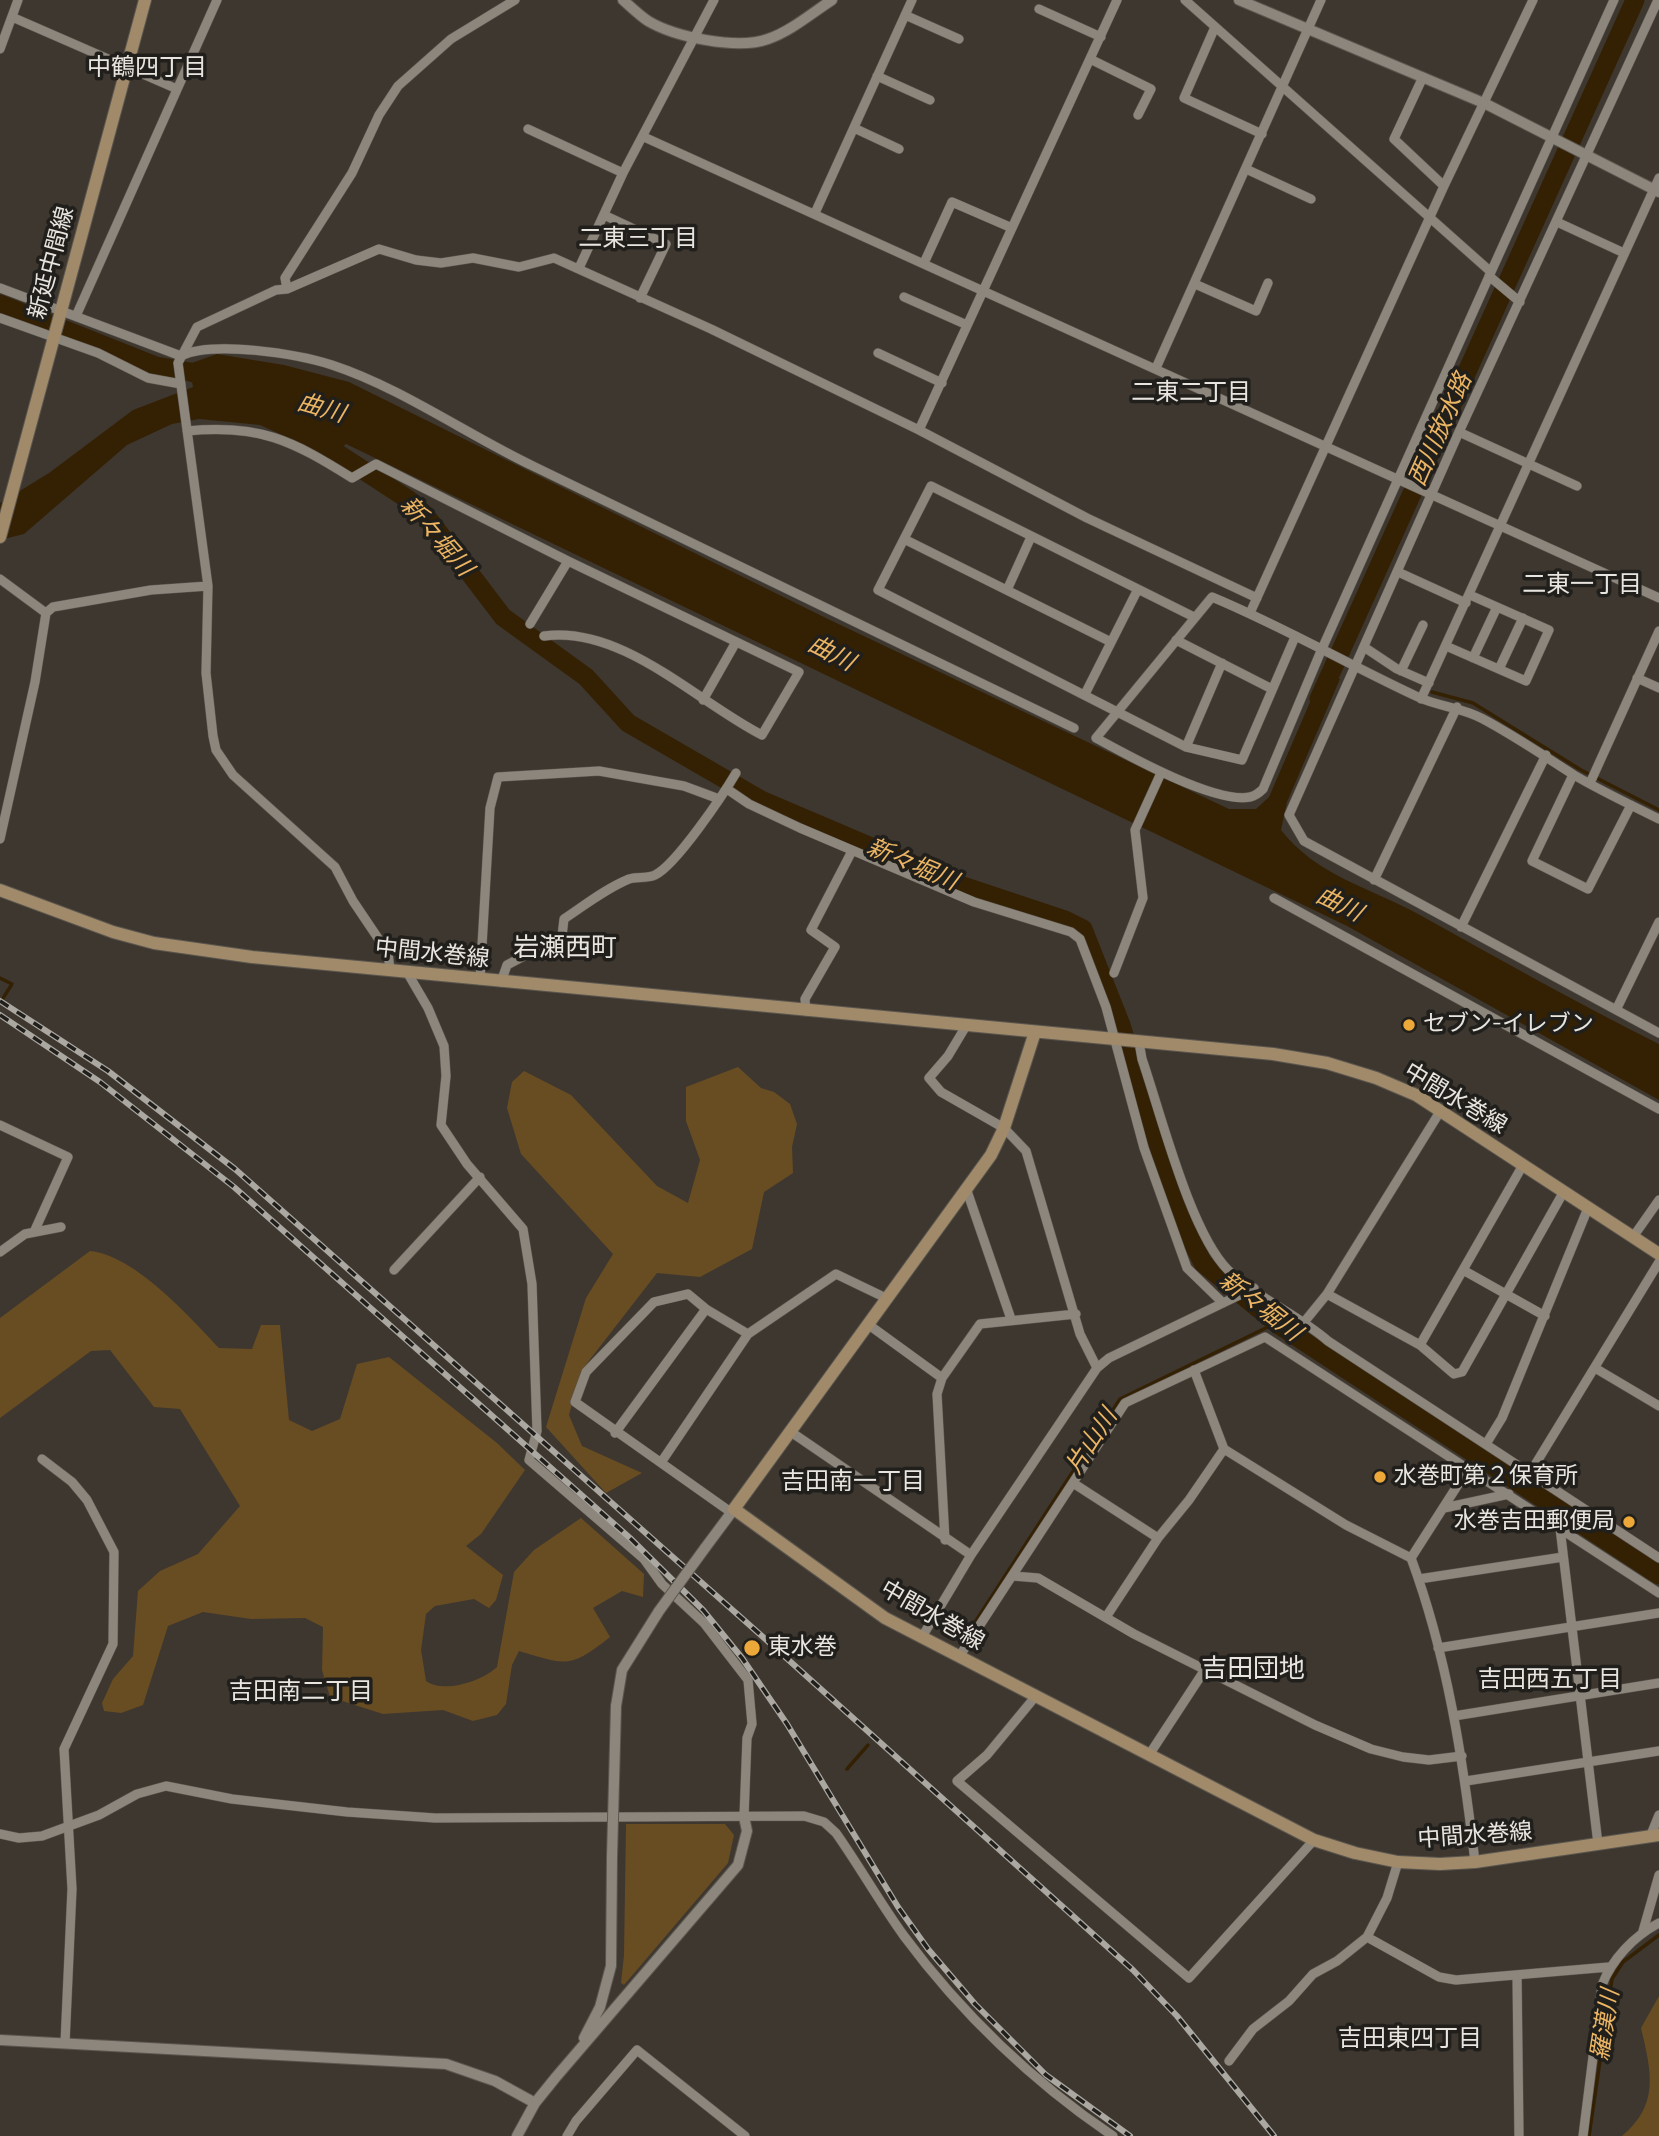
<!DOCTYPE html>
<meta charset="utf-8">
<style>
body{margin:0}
canvas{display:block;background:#3d372f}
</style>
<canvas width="1659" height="2136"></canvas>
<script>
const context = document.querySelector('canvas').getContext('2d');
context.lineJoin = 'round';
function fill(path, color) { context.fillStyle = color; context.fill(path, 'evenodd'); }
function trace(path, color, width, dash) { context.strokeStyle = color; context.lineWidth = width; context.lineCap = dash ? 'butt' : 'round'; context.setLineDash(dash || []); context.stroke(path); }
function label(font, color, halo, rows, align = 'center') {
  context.font = font + ' Manrope,"Noto Sans JP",sans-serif'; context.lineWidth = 7; context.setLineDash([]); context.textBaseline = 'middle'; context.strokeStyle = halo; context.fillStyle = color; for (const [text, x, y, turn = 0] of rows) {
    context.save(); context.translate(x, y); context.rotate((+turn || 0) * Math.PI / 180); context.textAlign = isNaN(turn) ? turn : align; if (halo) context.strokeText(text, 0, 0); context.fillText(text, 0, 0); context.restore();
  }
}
fill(new Path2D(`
 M738,1067L761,1088L774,1092L790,1104L797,1124L792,1147L793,1173L764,1192L752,1249L700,1277L657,1273L581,1371L569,1415L582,1446L642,1473L606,1493L546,1427L586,1298L613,1254L521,1154L507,1108L512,1082L524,1071L571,1095L657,1186L688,1203L700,1160L686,1121V1087Z
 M90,1251C134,1255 189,1316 219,1348L252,1349L261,1325H280L289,1420L312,1431L340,1419L357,1364L389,1357L497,1443L525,1470L481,1534L466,1546L503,1575L496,1600L489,1608L474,1599L435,1606L426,1614L421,1650L426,1681C444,1694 482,1681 497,1667L514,1572L534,1550L581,1518L644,1574L643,1597L622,1591L593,1608L610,1637C570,1669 566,1665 519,1651L512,1665L506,1704L497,1715L473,1721L443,1710L383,1714L330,1697L322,1670L323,1627L305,1618L251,1619L203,1612L168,1626L143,1705L121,1713L104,1711L102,1703L113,1679L133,1656L138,1591L160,1571L198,1554L240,1506L180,1409L154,1407L110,1350L91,1351L0,1418V1318Z
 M626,1824H725L734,1835L728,1863L624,1985L621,1983L624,1955Z
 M1659,1996V2136H1622C1659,2105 1652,2074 1641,2028Z`), '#684c22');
fill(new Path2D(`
 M217,354L284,365L349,382L830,620L1229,809H1256L1269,797L1323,672L1340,679L1287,802L1281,830C1317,876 1371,888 1420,915C1499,959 1577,1003 1659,1044V1100L1347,926L346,444L331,457L260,425L199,419L172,424L127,445L24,534L0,540V503L49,473L133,410L193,387L189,364Z`), '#342103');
trace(new Path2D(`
 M1432,692L1473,703L1581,770L1659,810
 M0,978L12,984L0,1003
 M970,1630L1120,1399L1276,1323
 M847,1769L868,1745
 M1589,2136L1612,1979L1623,1962L1659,1935`), '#342103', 3.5);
trace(new Path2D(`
 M0,304L156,366L191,372L213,380
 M314,438L409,500L426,516L503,617L586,677L628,723L761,800L963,886L1065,920L1083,929L1121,1025L1183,1224L1203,1263L1276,1323L1659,1575
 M1319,699L1635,0`), '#342103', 19);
const minor = new Path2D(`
 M1185,0L1491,272L1321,651L1263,789C1259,793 1255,796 1250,797C1215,804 1127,755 1096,738L1212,597C1282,626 1349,665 1418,697C1439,707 1462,707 1483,719C1515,736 1544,756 1574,775C1601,791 1631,805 1659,819
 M1658,0L1459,432L1289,815L1304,841L1659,1033
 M1039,9L1101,37
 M905,15L959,39
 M12,17L177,89
 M1215,27L1184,98L1262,134
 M0,49L18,0
 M1090,59L1151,89L1138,115
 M877,76L930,100
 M1423,77L1394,139L1444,186
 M854,128L899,149
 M528,129L623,173
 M644,137L1659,598
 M1246,169L1311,199
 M815,213L912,0
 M604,215L666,244L640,298
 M1557,222L1624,253
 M924,263L952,202L1012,228
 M579,268L623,173L714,0
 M1491,272L1614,0
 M1489,276L1520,302
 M1195,284L1256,311L1268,283
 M0,288L181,356C212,340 298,354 332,365C402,388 469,436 535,467C715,553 894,642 1074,728
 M287,289L285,278L352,173L379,115L398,86L451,39L515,0
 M904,297L967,325
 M76,316L217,0
 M0,318L98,353L148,378L181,384
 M878,353L942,383
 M1156,368L1321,0
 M919,430L1117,0
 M187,431C260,424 291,440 352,478L376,464L568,561L799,672L762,735C697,702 622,625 544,636
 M1459,432L1577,486
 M904,539L1111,642
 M1398,572L1466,603
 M0,579L46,613
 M1007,590L1031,537
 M1250,613L1444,186L1533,0
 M1194,617L931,486L878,590L1186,747L1242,760L1295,637
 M530,624L568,561
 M1176,640L1272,689
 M1446,646L1526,681L1549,630L1470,595
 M1364,647L1397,669L1429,683
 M1473,658L1497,607
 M1499,669L1523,618
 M1401,671L1423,625
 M1637,678L1659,688
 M1085,694L1137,591
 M1421,699L1659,178
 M703,700L736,642
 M1186,747L1222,663
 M1573,775L1532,861L1588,889L1631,805
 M1590,783L1659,631
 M727,789L749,804L800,828L974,902L1071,932L1080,939L1106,1007L1144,1148L1187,1268L1223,1303
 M0,839L35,682L46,613L53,607L151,590L208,586
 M1374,880L1457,707
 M1274,898L1659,1109
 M1461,927L1546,755
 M390,970L388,953L353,901L335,867L233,775L216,750L213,736L206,673L208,586L178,363L197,327L276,290L287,289L379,249L416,260L441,263L473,258L519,267L554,258L711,329L919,430L1087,518L1257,598
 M407,972L428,1008L444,1046L446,1076L441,1125L467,1164L523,1229L532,1284L537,1431L529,1460L644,1559L662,1584L704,1623L748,1680L752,1724L747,1738L744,1817
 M1114,973L1143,898L1135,830L1161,773
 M480,980L490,808L498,777L599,771L684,786L719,799
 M501,982L507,965L562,936L564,919C585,905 605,889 629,879C637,876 647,879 655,875C676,865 723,795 736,773
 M1616,1010L1659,922
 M806,1011L805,999L835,947L811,930L852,851
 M966,1026L948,1056L929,1078L941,1092L1004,1128L1026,1151L1080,1334L1097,1368
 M1139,1042L1142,1059C1161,1114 1190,1232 1228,1270C1257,1298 1297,1314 1328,1341L1659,1558
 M0,1125L68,1157L34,1232
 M967,1191L1011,1319
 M1633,1237L1659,1200
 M0,1252L25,1234L61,1227
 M394,1270L480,1177
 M1463,1270L1545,1316
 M1327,1294L1420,1345L1454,1374L1462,1372L1563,1193
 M1305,1321L1327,1294L1441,1110
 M869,1325L942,1378
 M1420,1345L1523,1165
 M1595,1368L1659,1406
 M1194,1370L1224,1449L1346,1525L1411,1558C1447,1655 1463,1759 1475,1862
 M791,1432L971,1555
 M615,1433L706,1309
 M1486,1444L1502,1418L1588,1208
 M42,1459L72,1482L87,1500L114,1552L113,1644L64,1749L72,1889L65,2043
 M662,1461L748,1334L836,1274L888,1299
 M1530,1473L1659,1262
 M1073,1483L1158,1538
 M1444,1508L1509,1494
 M732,1513L575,1402L586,1372L654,1302L688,1294L706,1309L748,1334
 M1560,1528L1598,1844
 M945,1540L937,1394L942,1378L980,1324L1076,1314
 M1411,1558L1468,1469
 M1013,1576L1038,1578L1134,1634L1315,1725L1371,1749L1403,1757L1429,1760L1462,1756
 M1419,1579L1563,1557
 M1106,1617L1158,1538L1189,1500L1224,1449
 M922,1637L971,1555L1097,1368L1109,1358L1254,1288
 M1438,1648L1659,1613
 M959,1657L1125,1403L1265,1337L1659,1593
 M1035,1697L987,1755L957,1781L1189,1978L1314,1840
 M1454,1716L1659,1683
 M1149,1755L1206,1668
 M1466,1781L1659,1751
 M0,1834L19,1838L42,1836L99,1815L137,1794L166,1786L232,1799L347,1812L435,1818L804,1816L824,1822L836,1833C860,1867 880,1903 904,1936C961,2013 1034,2083 1113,2136
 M1650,1837L1659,1815
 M1643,1931L1659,1875
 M1367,1937L1439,1977L1456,1980L1609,1967
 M1517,1975L1519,2136
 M1229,2061L1253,2029L1289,2001L1313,1974L1337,1961L1367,1937L1387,1898L1398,1862
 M567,2136L576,2121L637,2050L745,2136
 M1583,2136L1602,1985C1612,1959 1634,1936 1659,1923`);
const tertiary = new Path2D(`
 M623,0C631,7 639,15 648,21C675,37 737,50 768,39C791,31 812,13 832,0
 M1239,0L1486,104L1659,192
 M705,1548L734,1509
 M616,1706L622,1670L659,1611
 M584,2038L600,2007L611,1966L612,1857
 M0,2040L446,2064L495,2081L535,2103
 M517,2136L535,2103L556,2077L738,1865L747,1831L744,1817`);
const secondary = new Path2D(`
 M0,537L145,0
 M0,890L113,932L154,943L252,957L1273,1054L1327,1063L1376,1078L1416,1095L1659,1254
 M1035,1032L1004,1128L991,1155L734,1509L885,1618L1314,1840L1355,1853L1398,1862L1440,1864L1475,1862L1659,1835`);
trace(minor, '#5b564f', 10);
trace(tertiary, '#5b564f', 12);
trace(secondary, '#5b564f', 14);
trace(minor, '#8d867d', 9);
trace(tertiary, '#8d867d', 10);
trace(secondary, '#a08a69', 12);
const rail = new Path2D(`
 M0,1001L108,1071L235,1169L763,1637L1133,1970L1177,2016L1274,2136
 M0,1015L100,1082L234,1187L630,1538L703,1610L742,1658L787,1724L898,1907L928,1949L975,2004L1046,2075L1130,2136`);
trace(rail, '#aba7a1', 6);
trace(rail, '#211f1b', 3.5, [10]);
const tertiaryBridge = new Path2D(`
 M659,1611L705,1548
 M612,1857L616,1706`);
trace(tertiaryBridge, '#5b564f', 12, []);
trace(tertiaryBridge, '#8d867d', 10);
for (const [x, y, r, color] of [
 [1409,1025,7,"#eca93a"],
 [1380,1477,7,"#eca93a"],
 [1629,1522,7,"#eca93a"],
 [752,1648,9,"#eca93a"]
]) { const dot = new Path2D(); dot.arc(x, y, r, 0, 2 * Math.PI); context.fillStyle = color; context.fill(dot); trace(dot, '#211f1b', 2.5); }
label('23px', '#e8e5e0', '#211f1b', [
 ["新延中間線",52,263,-75],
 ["中間水巻線",432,954,6],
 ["中間水巻線",1455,1099,31],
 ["中間水巻線",932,1616,30],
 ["中間水巻線",1475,1836,-4]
]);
label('23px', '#e8e5e0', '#211f1b', [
 ["セブン-イレブン",1423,1025],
 ["水巻町第２保育所",1394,1477],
 ["水巻吉田郵便局",1615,1522,"right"],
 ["東水巻",768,1648]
], 'left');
label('24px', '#e8e5e0', '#211f1b', [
 ["中鶴四丁目",147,68],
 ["二東三丁目",638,239],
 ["二東二丁目",1191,393],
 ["二東一丁目",1582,585],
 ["吉田南一丁目",853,1482],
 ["吉田西五丁目",1550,1680],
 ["吉田南二丁目",301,1692],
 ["吉田東四丁目",1410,2039]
]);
label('italic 24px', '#ebb564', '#211f1b', [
 ["曲川",321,409,16],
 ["西川放水路",1441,430,-66],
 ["新々堀川",436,537,49],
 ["曲川",831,654,27],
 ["新々堀川",912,865,23],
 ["曲川",1339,905,26],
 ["新々堀川",1260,1307,38],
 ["片山川",1092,1442,-57],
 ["羅漢川",1606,2025,-81]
]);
label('26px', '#e8e5e0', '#211f1b', [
 ["岩瀬西町",565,949],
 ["吉田団地",1253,1670]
]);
</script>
